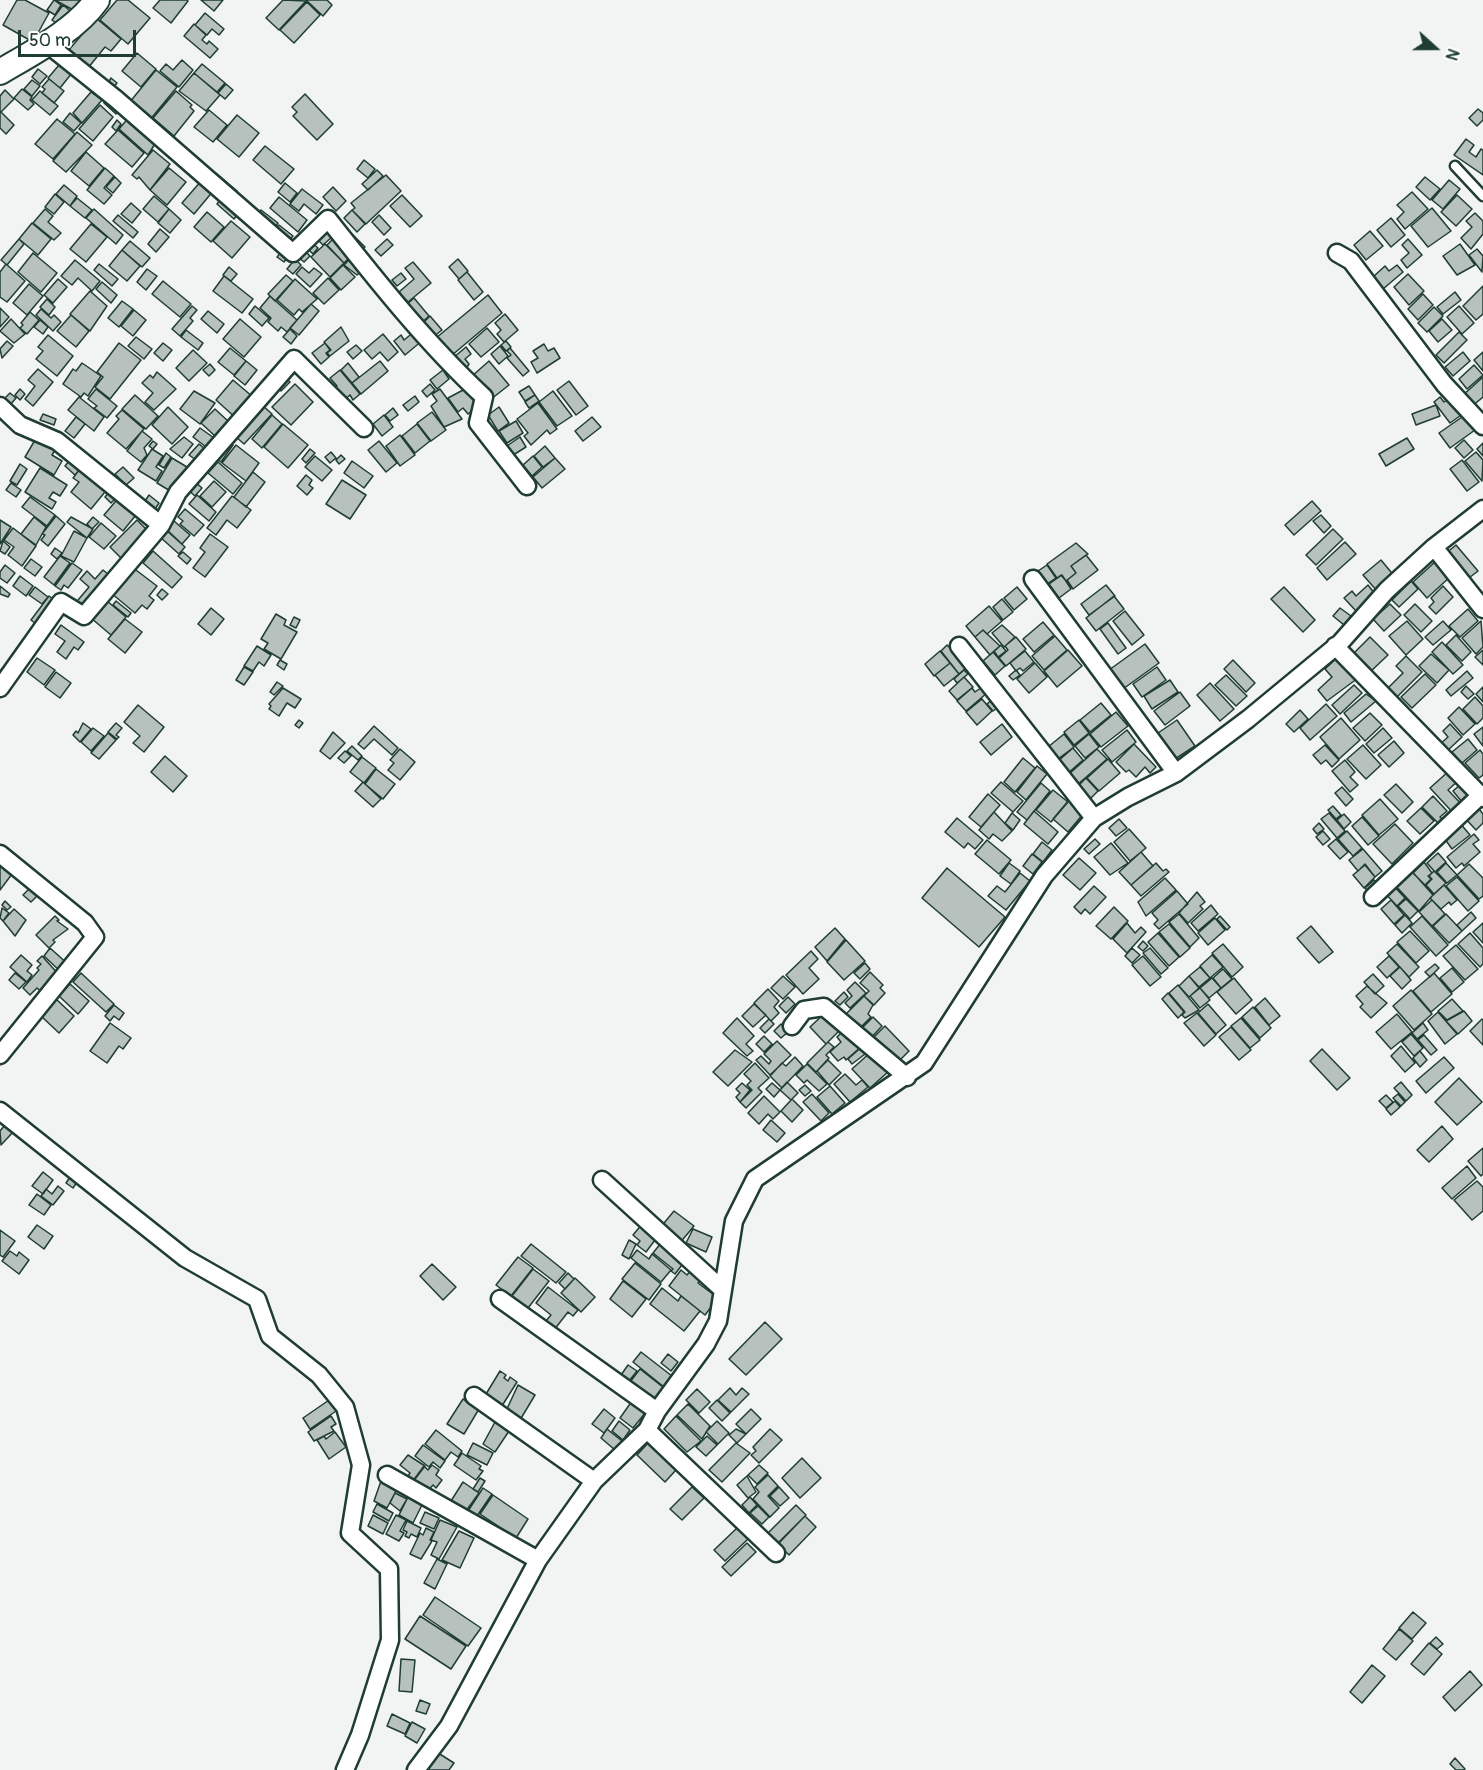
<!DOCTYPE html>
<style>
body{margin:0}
#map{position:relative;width:1483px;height:1770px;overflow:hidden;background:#f2f3f3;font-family:Pangolin,sans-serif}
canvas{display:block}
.north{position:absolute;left:1405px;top:18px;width:60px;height:60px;-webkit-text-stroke:4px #fff;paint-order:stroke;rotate:111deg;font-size:16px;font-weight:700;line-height:24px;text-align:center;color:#1f3d34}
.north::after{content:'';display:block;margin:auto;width:21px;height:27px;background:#1f3d34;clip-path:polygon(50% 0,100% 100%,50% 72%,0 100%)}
.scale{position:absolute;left:18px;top:30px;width:118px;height:27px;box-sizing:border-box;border:3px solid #1f3d34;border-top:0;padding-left:8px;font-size:18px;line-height:21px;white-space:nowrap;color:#1f3d34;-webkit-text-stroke:4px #fff;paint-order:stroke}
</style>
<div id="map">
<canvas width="1483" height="1770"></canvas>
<div class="north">N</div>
<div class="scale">50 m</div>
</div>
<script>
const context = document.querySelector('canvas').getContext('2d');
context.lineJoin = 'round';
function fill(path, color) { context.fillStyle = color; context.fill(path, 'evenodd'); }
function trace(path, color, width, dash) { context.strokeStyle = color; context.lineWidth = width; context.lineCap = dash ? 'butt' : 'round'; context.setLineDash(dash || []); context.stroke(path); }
const building = new Path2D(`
 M17,0H25L49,13L33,42L3,25Z
 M54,0L61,5L55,15L47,10Z
 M55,0H84L77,12Z
 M117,0H128L150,18L128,44L100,20Z
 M160,0H187L188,1L171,23L153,8Z
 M201,0H223L214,11Z
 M283,0L306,1L279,30L266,18Z
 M306,0H327L332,5L323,16Z
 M307,2L320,15L294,43L280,30Z
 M63,5L74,14L63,28L52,20Z
 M205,13L224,29L219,35L212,29L207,35L195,25Z
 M96,18L121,39L111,51L105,47L88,68L68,51Z
 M194,24L206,35L202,40L207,44L209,41L218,49L210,58L184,36Z
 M137,53L156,69L141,87L122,71Z
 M65,58L76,68L60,88L48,78Z
 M182,60L193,70L179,87L160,71L166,64L173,70Z
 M202,64L225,83L217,92L194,73Z
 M38,69L47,76L40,84L32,77Z
 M156,70L177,87L149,121L129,103Z
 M194,73L220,95L206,111L179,91Z
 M111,78L117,83L113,88L108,83Z
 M49,79L64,91L54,103L42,93L45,89L42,87Z
 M32,80L40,86L32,96L24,89Z
 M226,84L233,90L225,99L218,93Z
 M22,89L32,97L30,100L34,104L28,110L14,98Z
 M5,90L14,99L1,112L14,125L6,134L0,128V96Z
 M40,91L58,106L50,115L32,100Z
 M176,91L192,105L190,107L194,111L174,136L153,118Z
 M91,92L102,100L82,123L73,113Z
 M305,94L333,124L317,140L293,116L297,112L292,107Z
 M110,96L122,107L116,114L104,103Z
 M100,105L113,117L93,141L79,129Z
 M1478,109L1483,113V120L1477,126L1469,118Z
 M209,110L227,125L213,142L194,127Z
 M70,113L81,123L74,131L63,122Z
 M131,115L158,139L148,155L119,129Z
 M237,115L259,133L239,157L217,139Z
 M57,119L75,134L53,159L35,144Z
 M117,120L121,124L116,131L112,127Z
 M118,130L144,153L132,167L105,144Z
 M77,132L92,145L66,172L53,161Z
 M1466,139L1474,145L1469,152L1476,157L1481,149L1483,150V175L1454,155Z
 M265,146L294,169L281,184L253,160Z
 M153,150L170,164L150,190L139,177L137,179L132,175Z
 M86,152L104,168L89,186L71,171Z
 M364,160L375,169L368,178L357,169Z
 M105,168L114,176L104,188L112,195L104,204L87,190Z
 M169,168L186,182L167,205L150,190Z
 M377,170L383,176L368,190L362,184Z
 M217,174L237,191L232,197L211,180Z
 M386,175L401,191L366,224L352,210L355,208L351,203Z
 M115,177L121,183L113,193L106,187Z
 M1425,177L1440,189L1430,200L1416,187Z
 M202,180L214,190L194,214L182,203Z
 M1449,180L1460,189L1443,209L1432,200Z
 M285,183L297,193L290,202L278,192Z
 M64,185L77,196L70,206L56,194Z
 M333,187L346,201L336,211L323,197Z
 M302,189L323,205L316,214L304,204L299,211L290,204Z
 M1412,192L1428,209L1405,229L1397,219L1404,212L1397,205Z
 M55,194L64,202L54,214L45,207Z
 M402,195L422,216L410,227L390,206Z
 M1457,195L1472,209L1456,226L1441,212Z
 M154,196L169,209L158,222L143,209Z
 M279,197L307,220L298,232L270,208Z
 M77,198L92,210L85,218L70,206Z
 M220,200L237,215L234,219L217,204Z
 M131,203L141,212L132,223L121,214Z
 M1432,208L1451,231L1428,247L1411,226Z
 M45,209L53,216L48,222L61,233L54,240L33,223Z
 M94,209L123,235L116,244L86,218Z
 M169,209L181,220L170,233L158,223Z
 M261,210L278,223L272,231L255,218Z
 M352,210L365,224L357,232L344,218Z
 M207,212L224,227L211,242L194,227Z
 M1475,213L1483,221V234L1471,249L1461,238L1472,227L1466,221Z
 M118,215L138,232L133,238L113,221Z
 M379,215L391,228L384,235L372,222Z
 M1391,218L1405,235L1391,247L1377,230Z
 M231,221L250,237L232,258L213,241Z
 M32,223L51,239L38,255L19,239Z
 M91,224L107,237L86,262L70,249Z
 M279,225L293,236L287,243L273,232Z
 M160,229L169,237L156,252L148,244Z
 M325,229L332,237L323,245L316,238Z
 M1370,231L1383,246L1366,260L1354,245Z
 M352,234L365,247L359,252L346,239Z
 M19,239L24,244L7,265L1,260Z
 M333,239L350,257L344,263L327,245Z
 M387,239L393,245L381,256L375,250Z
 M1408,239L1422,255L1407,268L1401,260L1409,253L1402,245Z
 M130,241L150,258L142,267L122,250Z
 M311,242L318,248L313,254L306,247Z
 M325,244L344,263L330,277L311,257Z
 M1460,244L1475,265L1457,275L1443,256Z
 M303,249L310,256L304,262L297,256Z
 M1477,249L1483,256L1482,272L1469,255Z
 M122,250L140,266L127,281L109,266Z
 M283,250L289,255L284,262L277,257Z
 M33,253L57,273L41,292L18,272Z
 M295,259L301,265L293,274L287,269Z
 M350,259L361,271L357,275L344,265Z
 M458,259L468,271L459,279L449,267Z
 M75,260L100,281L92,291L78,278L72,285L61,276Z
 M413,262L431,283L408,302L399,292L414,279L405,268Z
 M6,264L25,281L7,302L0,297V272Z
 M99,264L118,279L112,286L94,270Z
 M343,265L355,277L341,290L330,278Z
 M1397,265L1403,272L1383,289L1373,277L1385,266L1389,271Z
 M229,267L237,274L231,281L223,275Z
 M302,267L309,273L314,268L322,274L310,287L296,274Z
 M147,269L157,276L146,290L137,282Z
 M467,272L483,292L474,300L458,280Z
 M401,273L406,279L397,286L392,280Z
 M1408,274L1424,291L1409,305L1394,287Z
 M286,275L293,281L275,301L268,294Z
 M224,276L253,299L242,313L213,291Z
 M328,278L339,290L324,304L313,293Z
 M58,279L67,287L53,303L44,295Z
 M295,279L317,299L302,312L299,309L294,315L277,300Z
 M163,281L191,304L180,317L152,294Z
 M102,282L117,295L111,303L96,289Z
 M29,284L43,296L27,315L13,303Z
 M1483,286V314L1476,320L1463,306Z
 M90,291L107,306L90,331L70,314Z
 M1455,292L1461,300L1443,314L1437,307Z
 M1423,294L1433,305L1418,320L1408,309Z
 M488,295L502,313L451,356L436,338Z
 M270,296L297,320L287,332L281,327L278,331L268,322L271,318L260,308Z
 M414,298L429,316L419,325L404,307Z
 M47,299L55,307L49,315L40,307Z
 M122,301L133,309L119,327L108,318Z
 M311,304L319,311L299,335L290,328Z
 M192,306L197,310L190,318L193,321L180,336L172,329Z
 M255,306L269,318L262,326L249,314Z
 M1459,306L1474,323L1462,334L1447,317Z
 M1434,307L1443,316L1427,332L1418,323Z
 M0,308L9,317L0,327Z
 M41,309L51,318L54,315L61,322L53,331L36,315Z
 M134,310L146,320L133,336L121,326Z
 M208,311L224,324L217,333L201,319Z
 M30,312L39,320L27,334L20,328L23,325L21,323Z
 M505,314L518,330L504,342L497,334L501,330L495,323Z
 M71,315L89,331L76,347L57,331Z
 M430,316L442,330L433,337L422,324Z
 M11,319L25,334L14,343L0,331Z
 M240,319L261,337L244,357L223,339Z
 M1442,319L1452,330L1438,342L1429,331Z
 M40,320L48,327L43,334L34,327Z
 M341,327L349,341L330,356L327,353L331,350L324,342Z
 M487,328L499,342L481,357L469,344Z
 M290,329L297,336L291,344L283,337Z
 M186,330L203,343L198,350L181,337Z
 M415,331L423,340L405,355L394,341L401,335L404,340Z
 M1459,332L1467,340L1444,363L1436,355Z
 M383,334L398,352L388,361L380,352L372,359L364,350Z
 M48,335L73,356L57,376L36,359L43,351L38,347Z
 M136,337L152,349L144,359L128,346Z
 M7,341L13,346L2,358L0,349Z
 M506,341L511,347L506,351L501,345Z
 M119,343L141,360L110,399L95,387L103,377L97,372Z
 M163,343L172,350L163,361L154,353Z
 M325,343L330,350L326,353L329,357L321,364L312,353Z
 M544,344L548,351L554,348L560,358L537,373L531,362L538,358L533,351Z
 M356,345L362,351L353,359L347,352Z
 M500,346L508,356L499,364L491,354Z
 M466,347L471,354L465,359L469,364L464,372L453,358Z
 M230,348L246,361L234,375L218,362Z
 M510,348L529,371L523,376L507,358L511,355L507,351Z
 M193,350L207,363L189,381L176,368Z
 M1463,352L1470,361L1453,376L1445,367Z
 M1483,352V371L1474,360Z
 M246,361L257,370L245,385L234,376Z
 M380,361L388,371L361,394L352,383Z
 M489,361L509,385L490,400L471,377Z
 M82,363L101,376L88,396L84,393L81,397L63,384L73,369L76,371Z
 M348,363L359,377L352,383L341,370Z
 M210,364L215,370L209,376L203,370Z
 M1474,365L1483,375L1467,389L1459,379Z
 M38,369L53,382L33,406L25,399L35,386L28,380Z
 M340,370L360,394L353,400L350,395L342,402L332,390L337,386L330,378Z
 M443,370L449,379L437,389L430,380Z
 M157,372L176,389L154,410L145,402L153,393L142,383L150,375L153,378Z
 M285,377L290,382L281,391L277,386Z
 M1483,377V397L1471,407L1462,396Z
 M233,380L253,397L237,419L216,400Z
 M569,381L588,406L576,415L557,390Z
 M295,384L313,402L291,425L272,407Z
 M430,384L435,390L427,397L422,391Z
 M529,386L535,395L525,401L519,392Z
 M20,389L25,394L20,400L15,395Z
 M96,389L117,406L107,418L94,408L97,406L88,399Z
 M440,389L462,419L444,427L431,406L437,401L432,394Z
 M465,389L478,406L468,414L463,408L458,412L448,398Z
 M194,391L215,403L200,424L180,409Z
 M553,391L572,416L557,426L539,402Z
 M10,393L16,398L10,405L3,400Z
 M135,395L158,416L146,429L122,409Z
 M535,395L539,401L529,408L525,402Z
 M415,396L419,402L408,411L403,405Z
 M79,397L104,417L94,431L68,410Z
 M1440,397L1444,402L1451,397L1464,413L1450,423L1434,402Z
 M538,403L557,429L550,434L547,430L531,445L524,436L528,433L517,419Z
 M261,404L272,414L244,444L235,436Z
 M1436,405L1440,416L1416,425L1412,414Z
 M168,407L188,427L172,444L152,425Z
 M499,407L509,423L498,431L488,415Z
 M393,408L398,415L390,421L385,415Z
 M215,409L229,422L216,437L201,423Z
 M122,410L144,429L126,449L107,433L119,419L116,416Z
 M432,412L446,430L431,441L417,423Z
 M43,414L56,419L54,425L40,420Z
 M272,415L282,424L262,448L252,439Z
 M384,415L393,427L382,436L373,424Z
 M1465,415L1475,430L1450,448L1439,433Z
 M76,417L85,424L74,438L65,431Z
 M592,417L601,427L583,441L575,431Z
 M516,421L523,433L507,443L499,431Z
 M283,424L308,445L288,468L264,447Z
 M417,424L430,441L415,453L402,436Z
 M200,428L214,438L206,447L193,437Z
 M142,431L152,439L144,448L147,455L141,462L127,451Z
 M38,435L57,447L52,455L62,461L54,475L25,457Z
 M400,435L415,455L400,466L386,446Z
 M184,437L193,444L182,458L170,449Z
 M520,437L526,447L510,457L504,448Z
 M1407,438L1414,449L1386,466L1379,454Z
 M225,439L233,445L221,462L212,455Z
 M1464,440L1473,450L1464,458L1455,448Z
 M153,441L157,444L153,449L149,446Z
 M379,441L397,463L386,472L368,450Z
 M1483,443V456L1477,449Z
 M199,444L205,449L196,460L189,455Z
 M236,445L259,463L246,481L222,463Z
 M545,446L555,458L543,467L534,456Z
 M152,449L163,456L156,467L162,471L156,481L138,470Z
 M310,449L315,453L306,463L302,459Z
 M331,452L336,458L330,463L325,457Z
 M1476,452L1483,460L1482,481L1465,461Z
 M166,453L171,457L164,468L159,465Z
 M341,455L345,459L339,464L336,460Z
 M73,456L84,464L75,475L65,466Z
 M315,456L332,470L322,481L305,467Z
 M533,456L542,467L532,476L523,465Z
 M172,458L187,467L172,492L157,483Z
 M555,458L565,469L542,488L533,477Z
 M1462,460L1479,482L1467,491L1450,469Z
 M352,461L373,476L364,488L344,473Z
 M218,462L242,483L233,494L208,473Z
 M20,464L27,469L17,485L10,481Z
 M83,465L109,487L91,509L71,492L79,482L73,478Z
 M123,467L134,478L126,485L115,474Z
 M40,468L67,485L60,496L53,492L49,498L56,502L52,509L25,492Z
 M253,472L265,482L246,507L234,497Z
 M306,475L312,480L309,485L313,488L307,495L297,486Z
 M193,480L202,488L195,496L186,488Z
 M342,480L366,495L350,519L326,504Z
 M214,481L226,492L212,507L200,496Z
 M11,483L21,490L16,497L6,490Z
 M112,488L119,495L111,503L105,497Z
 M121,495L140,510L123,531L104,515Z
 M149,495L159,503L155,509L145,501Z
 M197,495L216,512L209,521L189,504Z
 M232,496L251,510L237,528L227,520L216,535L207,528Z
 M30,497L55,515L47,526L22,507Z
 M1312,501L1321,511L1294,535L1285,525Z
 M185,509L204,525L194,536L180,524L183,521L178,517Z
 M1321,515L1331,526L1324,533L1313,521Z
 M56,516L65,524L48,546L41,540L45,535L42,534Z
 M34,517L46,527L36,545L21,534Z
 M71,517L93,529L87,538L67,522Z
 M93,517L99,522L92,529L87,524Z
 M0,520L11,527L0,544Z
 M137,520L150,533L124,561L110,547Z
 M174,521L190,535L182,544L166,529Z
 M101,523L116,536L104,549L89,537Z
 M13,528L36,546L22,566L8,555L14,547L4,540Z
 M1333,529L1343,539L1316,565L1306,555Z
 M166,530L185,547L179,554L160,537Z
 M74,531L87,538L74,562L61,556Z
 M210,534L228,547L205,577L193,568L205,552L200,548Z
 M3,541L10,547L5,554L0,551Z
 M1345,542L1356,554L1327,580L1317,568Z
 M1076,543L1088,554L1071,566L1076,573L1066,581L1061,575L1057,578L1047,564Z
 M1456,545L1478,571L1465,581L1444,555Z
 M55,548L62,553L57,559L51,554Z
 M153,551L182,577L172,588L143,563Z
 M183,552L191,559L187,564L178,556Z
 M1086,555L1098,570L1073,589L1067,580L1076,573L1071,566Z
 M60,556L70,563L54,585L44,577Z
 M31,559L42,567L35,576L24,568Z
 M1381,560L1396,578L1378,592L1363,575Z
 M1436,561L1450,577L1427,598L1413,582Z
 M72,563L82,570L68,588L64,585L61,590L55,586Z
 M5,565L15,573L7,583L0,578V572Z
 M1047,565L1056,578L1047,584L1038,571Z
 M132,567L157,586L149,596L154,600L147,609L142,605L135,613L111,593Z
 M103,570L113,578L83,614L73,606L89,587L80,579L87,571L95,579Z
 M1062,575L1071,589L1059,598L1049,584Z
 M20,576L33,586L26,596L13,586Z
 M1411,581L1418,589L1399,607L1392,600Z
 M1106,585L1115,596L1089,615L1081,604Z
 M1368,585L1375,594L1356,611L1344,598L1352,591L1356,596Z
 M0,586L10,594L8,597L0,594Z
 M1443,586L1453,597L1436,614L1429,607L1434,602L1431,598Z
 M35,587L48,597L42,604L29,595Z
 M1017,587L1027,599L1014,610L1004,598Z
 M1284,587L1315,620L1303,632L1271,599Z
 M162,589L168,594L162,600L157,595Z
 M49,596L58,603L40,627L31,620Z
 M1114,596L1124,609L1096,631L1086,618Z
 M1002,599L1013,612L1003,620L993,607Z
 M106,600L126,617L111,635L91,618Z
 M116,601L131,613L128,617L113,605Z
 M1390,604L1401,615L1384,631L1373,619Z
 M1415,604L1432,621L1421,632L1404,615Z
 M989,606L1002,621L987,634L983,630L975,637L966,626Z
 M211,608L224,619L211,635L198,624Z
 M1340,608L1351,616L1344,625L1333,616Z
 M1468,609L1478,621L1460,637L1449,626Z
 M1125,611L1144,635L1132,645L1113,621Z
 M276,614L286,620L284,625L297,632L281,659L264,649L268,643L261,639Z
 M294,617L300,620L296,628L290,625Z
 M125,619L142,632L125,653L108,639Z
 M1407,621L1423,639L1406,655L1389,636Z
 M1443,621L1451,630L1433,645L1425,637Z
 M1481,621L1483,647L1476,654L1462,638Z
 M1043,622L1054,635L1034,652L1023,639Z
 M1108,623L1126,648L1118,654L1100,629Z
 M61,625L84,642L78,650L74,647L66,659L57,652L65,641L55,634Z
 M1002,625L1015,637L1004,647L992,633Z
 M983,630L1000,646L990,655L975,637Z
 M1456,635L1471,652L1462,661L1446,645Z
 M1055,636L1067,650L1044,670L1032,656Z
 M1016,637L1026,649L1006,666L999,658L1008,650L1005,646Z
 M1370,637L1388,655L1369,673L1352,655Z
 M1442,642L1463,665L1453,674L1432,652Z
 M1145,644L1159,663L1123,689L1109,670Z
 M947,645L968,666L959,674L941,651Z
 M1001,645L1006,651L998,657L994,651Z
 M257,646L271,655L264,666L259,662L253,671L244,666Z
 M1068,650L1082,666L1057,687L1044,671Z
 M1483,650V665L1475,657Z
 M940,651L950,663L934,676L925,664Z
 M1025,651L1034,662L1023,671L1020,668L1016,671L1010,663Z
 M993,652L1005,666L995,675L983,661Z
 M1431,654L1449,670L1437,683L1419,666Z
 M1339,656L1358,678L1327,701L1318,690L1332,677L1325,669Z
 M1406,656L1422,672L1395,699L1386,690L1403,673L1396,666Z
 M37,658L55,670L44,685L27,672Z
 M280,660L287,664L284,670L277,665Z
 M1233,660L1255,683L1246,692L1224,669Z
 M950,663L959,674L944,686L935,675Z
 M1035,663L1047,677L1029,693L1017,679Z
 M244,667L253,672L244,685L236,680Z
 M1157,667L1166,680L1142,697L1133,684Z
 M964,670L968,674L957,683L954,679Z
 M1016,670L1020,675L1013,680L1009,676Z
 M1467,671L1473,678L1451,696L1446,690Z
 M56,672L71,683L60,698L45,687Z
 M1425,674L1436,685L1412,708L1401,697Z
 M1226,675L1247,696L1236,706L1215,685Z
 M964,677L973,687L957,700L949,691Z
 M1170,680L1178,692L1152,709L1144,696Z
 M277,682L283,686L274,695L270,692Z
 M1210,683L1234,709L1220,721L1197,695Z
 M1354,685L1362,693L1340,714L1332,705Z
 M1466,686L1474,694L1468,699L1461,692Z
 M982,687L987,693L966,711L957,701L972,688L975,692Z
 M1483,687V702L1476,694Z
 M283,688L301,699L295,708L287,703L279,716L269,709L271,706L269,704Z
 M1180,692L1190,706L1165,725L1154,711Z
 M1366,694L1376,701L1351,722L1344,713Z
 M1475,697L1483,706V718L1477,724L1463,709Z
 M994,698L1000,706L993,711L987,704Z
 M982,699L992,711L977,725L966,712Z
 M1101,703L1111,715L1090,732L1080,720Z
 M1326,704L1337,716L1310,740L1300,728Z
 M138,705L164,727L144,752L133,743L140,736L124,722Z
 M1459,707L1475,724L1463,735L1448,718Z
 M1300,710L1308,719L1294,732L1286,724Z
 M1116,712L1128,726L1101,747L1090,734Z
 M1370,713L1382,725L1365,741L1353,728Z
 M1341,718L1360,740L1339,759L1320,737Z
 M299,720L303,723L299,728L295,725Z
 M1079,720L1089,733L1074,745L1064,732Z
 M1177,720L1195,746L1175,759L1158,733Z
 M83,723L91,729L80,742L73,735L76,731L78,733Z
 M116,723L122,728L116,735L119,737L117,739L108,732Z
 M1002,724L1012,737L991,755L980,742Z
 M1450,724L1462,737L1446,752L1439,745L1448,737L1443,731Z
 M374,726L398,748L392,755L374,739L364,749L358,744Z
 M1483,727V746L1474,734Z
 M93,728L104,736L91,751L81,742Z
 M1383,728L1392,738L1374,753L1366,744Z
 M1127,730L1136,742L1112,762L1102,750Z
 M333,732L345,743L330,759L320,751Z
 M108,733L116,740L99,759L91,753Z
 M1064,734L1074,747L1058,759L1048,747Z
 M1089,734L1099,747L1085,758L1075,746Z
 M1468,739L1477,750L1462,763L1452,752Z
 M1394,741L1404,753L1389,767L1378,755Z
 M1134,744L1156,767L1150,773L1145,767L1136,777L1129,770L1126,772L1116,762Z
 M1325,745L1339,760L1332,767L1326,760L1321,764L1313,755Z
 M1363,745L1381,765L1366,779L1347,759Z
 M352,746L362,756L358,760L347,751Z
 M1073,748L1083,760L1067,774L1057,762Z
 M400,749L415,762L400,780L388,770L394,763L390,760Z
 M1097,749L1107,759L1077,785L1068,775Z
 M1480,750L1483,754V775L1479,778L1465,763Z
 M345,751L351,756L344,763L338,758Z
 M165,756L187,776L173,792L151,772Z
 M362,757L376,768L364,783L350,772Z
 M1023,758L1035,768L1015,792L1004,782Z
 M1108,759L1120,773L1099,791L1087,778Z
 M1345,760L1355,772L1350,777L1358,785L1350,792L1332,771Z
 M1037,766L1047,774L1026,800L1017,792Z
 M376,769L395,784L383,799L365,784Z
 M1450,770L1459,780L1448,790L1465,808L1456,816L1430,788Z
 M1086,778L1098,791L1090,799L1078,786Z
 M363,782L381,799L373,807L355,791Z
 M1001,782L1023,801L1013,812L991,793Z
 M1041,783L1050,791L1027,820L1017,812Z
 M1462,783L1475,799L1466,807L1453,791Z
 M1396,784L1413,802L1402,813L1384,795Z
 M1342,787L1353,799L1346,806L1335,793Z
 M1053,790L1068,802L1051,822L1036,810Z
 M988,794L1000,805L981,827L969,817Z
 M1433,796L1447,811L1440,817L1446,823L1442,827L1422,807Z
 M1380,799L1398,819L1379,835L1362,815Z
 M1069,800L1084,813L1068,832L1053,819Z
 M1476,805L1483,814V823L1476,830L1463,816Z
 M1333,806L1341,815L1336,819L1328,810Z
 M1421,808L1434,821L1420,834L1407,821Z
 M1034,811L1058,832L1048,844L1024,824Z
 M994,812L1012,831L1002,841L993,834L989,839L979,830Z
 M1012,813L1020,820L1013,830L1005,823Z
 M1329,813L1345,831L1337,838L1321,819Z
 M1344,814L1351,822L1344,829L1337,820Z
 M1362,817L1379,836L1368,845L1352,826Z
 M957,818L983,840L975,849L968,843L964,848L945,832Z
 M1119,819L1127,828L1116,836L1109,828Z
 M1459,822L1470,835L1452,849L1442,835Z
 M1319,823L1324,829L1317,834L1313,829Z
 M1395,824L1413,843L1392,864L1373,844Z
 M1129,829L1146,848L1130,861L1114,842Z
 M1323,831L1330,839L1323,845L1316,837Z
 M1347,831L1362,848L1353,856L1338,839Z
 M1474,834L1479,840L1473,844L1480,852L1464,866L1462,863L1456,868L1447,857Z
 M1095,839L1100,844L1089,854L1084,849Z
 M1336,839L1348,852L1340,859L1328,846Z
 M987,840L1011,860L999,874L975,854Z
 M1042,842L1052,850L1043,862L1033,854Z
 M1111,843L1128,863L1110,875L1094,857Z
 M1363,849L1382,871L1375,877L1365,864L1358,871L1349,860Z
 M1141,852L1153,866L1131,885L1119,872Z
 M1438,853L1446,862L1435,872L1427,863Z
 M1032,854L1042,862L1033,874L1023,866Z
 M1079,858L1096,873L1080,890L1063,875Z
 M1424,862L1432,873L1428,876L1431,879L1425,885L1413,873Z
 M1009,863L1020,871L1011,884L1000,876Z
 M1156,863L1163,871L1166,869L1169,872L1141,896L1131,885Z
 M1446,863L1457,875L1447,883L1437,872Z
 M0,864L12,874L0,890Z
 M1469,864L1483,878V896L1479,899L1457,875Z
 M1365,865L1375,877L1364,888L1353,875Z
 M947,868L1005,917L979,947L922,898Z
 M1409,868L1433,895L1419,911L1393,883Z
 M1434,871L1446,883L1434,894L1426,885L1432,879L1429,876Z
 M1020,873L1030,881L1006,910L988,896L997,886L1005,892Z
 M1457,877L1479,901L1468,911L1446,886Z
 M1165,878L1176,890L1146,916L1138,902Z
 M1374,880L1380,886L1371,895L1365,888Z
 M1392,884L1405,898L1397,906L1384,892Z
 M1444,885L1457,900L1451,905L1449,902L1441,909L1430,898Z
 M1094,886L1106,897L1090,914L1085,909L1081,914L1074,907Z
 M30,888L38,895L31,902L23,895Z
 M1177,891L1188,904L1159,929L1154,924L1158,920L1152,913Z
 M1197,892L1205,902L1200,906L1203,909L1188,923L1179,913Z
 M1406,899L1418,911L1410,919L1398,906Z
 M1391,900L1404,915L1394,924L1381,909Z
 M1432,900L1445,914L1432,926L1419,912Z
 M5,901L11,907L7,910L2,905Z
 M1211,905L1218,914L1198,931L1191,923Z
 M1114,907L1128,921L1111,939L1096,926Z
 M2,908L9,913L3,921L0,918Z
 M14,909L26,920L15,936L3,921Z
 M1471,912L1476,918L1462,931L1457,925Z
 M1179,914L1199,938L1190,947L1169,922Z
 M1446,914L1462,931L1449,943L1433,926Z
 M1405,915L1412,923L1402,933L1395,925Z
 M55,916L59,920L57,921L68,929L53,940L55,942L49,948L36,935Z
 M1220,916L1230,927L1227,930L1217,919Z
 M1422,916L1448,945L1436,956L1410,927Z
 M1215,918L1225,930L1208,945L1198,933Z
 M1127,923L1135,933L1141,927L1146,932L1127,953L1113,939Z
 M1483,923V943L1473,932Z
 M1169,924L1190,948L1180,957L1159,932Z
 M1311,926L1333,952L1319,963L1297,938Z
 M835,928L845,939L827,961L815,947Z
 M1410,931L1429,951L1416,963L1397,942Z
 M1158,933L1179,957L1169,966L1148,942Z
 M1470,933L1483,948V964L1480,967L1458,944Z
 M846,940L865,961L844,980L827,962Z
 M1143,941L1148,946L1143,951L1138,947Z
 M1223,944L1243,967L1232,977L1212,953Z
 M1397,944L1419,967L1409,977L1387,953Z
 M1456,945L1478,969L1465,980L1443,956Z
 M50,948L69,965L62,973L44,956Z
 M1132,948L1140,955L1132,963L1125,956Z
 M1150,948L1168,968L1161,974L1143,953Z
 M811,951L818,959L809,968L819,979L803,994L786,975Z
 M21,955L32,965L27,971L32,975L27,982L10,967Z
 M1212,955L1223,967L1210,978L1200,966Z
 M42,956L61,977L45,995L37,988L30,995L23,988L39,970L37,968L41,964L37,961Z
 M1143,956L1161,977L1150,986L1132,965Z
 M1389,956L1399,967L1387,978L1377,967Z
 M865,963L870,969L860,979L854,973Z
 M1435,964L1439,968L1430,977L1425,972Z
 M1200,967L1210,978L1199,987L1189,976Z
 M1400,967L1411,980L1402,989L1390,976Z
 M1452,968L1464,982L1452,992L1440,978Z
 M1223,969L1232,979L1221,988L1213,978Z
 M870,972L883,985L880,988L885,993L874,1005L864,996L869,991L860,983Z
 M15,973L26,982L19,989L9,980Z
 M81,973L114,1004L106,1012L73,982Z
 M1434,973L1452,994L1431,1012L1413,991Z
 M1373,974L1384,986L1375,994L1364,982Z
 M783,976L795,987L783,999L771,988Z
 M1189,976L1199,988L1189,997L1179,986Z
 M1212,978L1221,988L1209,998L1200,988Z
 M1234,978L1252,1000L1236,1014L1217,992Z
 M855,982L866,993L850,1008L845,1003L852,996L847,990Z
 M70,984L89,1001L78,1014L59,996Z
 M1178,985L1199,1010L1185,1018L1182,1015L1185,1012L1169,993Z
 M1367,986L1387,1003L1371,1018L1360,1007L1363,1004L1356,996Z
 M1200,988L1210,1000L1200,1008L1190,996Z
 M768,989L779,1001L774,1007L779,1013L771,1021L754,1003Z
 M1411,990L1432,1014L1414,1030L1393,1006Z
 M844,992L848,997L840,1005L835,1001Z
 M1168,993L1184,1012L1178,1018L1162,999Z
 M864,996L873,1005L868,1014L871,1017L858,1030L844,1016Z
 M788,997L795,1004L786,1013L779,1006Z
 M55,998L74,1016L59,1033L40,1015Z
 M1265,998L1280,1016L1269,1025L1255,1007Z
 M1452,999L1463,1011L1447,1020L1438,1011Z
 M754,1004L766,1015L753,1027L742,1016Z
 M1208,1004L1226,1025L1216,1034L1198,1013Z
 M114,1005L124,1013L119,1020L114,1016L110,1021L105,1016Z
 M1253,1007L1271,1028L1260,1038L1242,1017Z
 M1464,1011L1472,1021L1458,1034L1446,1021Z
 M826,1012L842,1028L826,1044L810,1027Z
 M1438,1012L1457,1034L1445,1044L1428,1021Z
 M1197,1013L1216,1035L1204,1046L1184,1023Z
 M1397,1014L1412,1032L1391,1049L1376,1032Z
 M873,1017L882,1026L869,1040L860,1030Z
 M737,1018L754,1036L746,1044L753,1051L747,1056L723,1033Z
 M1241,1018L1260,1040L1250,1048L1231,1026Z
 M769,1019L774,1024L765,1033L760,1028Z
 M1482,1019L1483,1020V1045L1470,1031Z
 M110,1023L131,1038L123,1049L119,1046L107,1063L90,1051Z
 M1423,1023L1428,1030L1417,1039L1412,1033Z
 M781,1024L788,1032L781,1038L774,1031Z
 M885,1026L909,1051L895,1065L871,1040Z
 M847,1027L863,1045L846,1060L844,1057L838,1061L830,1052L841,1042L837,1037Z
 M1231,1027L1251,1050L1239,1060L1219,1037Z
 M1411,1034L1423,1048L1414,1056L1402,1042Z
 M1424,1035L1437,1050L1431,1055L1418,1040Z
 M764,1036L772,1044L764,1052L756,1044Z
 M777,1041L791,1055L770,1075L756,1060L761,1056L769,1064L771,1061L764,1054Z
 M828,1042L834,1047L826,1055L829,1058L816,1072L807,1063Z
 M864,1045L869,1051L852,1064L848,1059Z
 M1401,1046L1415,1063L1405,1072L1391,1056Z
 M1322,1049L1350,1078L1337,1090L1310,1061Z
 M735,1050L752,1062L728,1086L713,1072Z
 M872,1051L889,1071L870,1088L852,1069Z
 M1420,1051L1427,1060L1420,1067L1413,1058Z
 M795,1057L803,1066L782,1088L770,1076L782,1063L786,1066Z
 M1444,1057L1454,1068L1426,1093L1416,1081Z
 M828,1060L841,1073L829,1085L817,1071Z
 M755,1063L769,1078L758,1088L762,1092L746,1108L740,1102L752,1090L747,1085L751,1081L744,1074Z
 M807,1064L827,1084L819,1091L807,1080L804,1083L796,1075Z
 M845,1074L856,1085L862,1080L868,1087L850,1102L834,1084Z
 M1459,1078L1482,1102L1457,1125L1435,1102Z
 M787,1082L798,1093L791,1100L780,1090Z
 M1401,1082L1412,1095L1406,1101L1394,1088Z
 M742,1083L750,1090L740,1102L736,1097L740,1093L736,1089Z
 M772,1083L780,1090L774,1097L766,1089Z
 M805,1085L811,1091L805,1096L799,1090Z
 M830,1086L845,1103L832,1114L817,1097Z
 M812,1094L829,1113L821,1121L803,1102Z
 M1398,1094L1405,1102L1401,1106L1393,1098Z
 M1386,1095L1393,1102L1386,1108L1379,1101Z
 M764,1096L780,1112L773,1119L768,1114L759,1124L748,1113Z
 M792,1099L803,1110L792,1122L781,1111Z
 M1395,1101L1400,1107L1391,1115L1386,1109Z
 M771,1120L785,1133L777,1142L763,1130Z
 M5,1125L14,1131L1,1145L0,1131Z
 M1442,1126L1453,1139L1429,1162L1417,1150Z
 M1483,1148V1174L1481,1176L1468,1161Z
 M1467,1166L1476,1178L1452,1199L1442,1188Z
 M43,1172L53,1180L43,1194L32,1186Z
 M72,1174L79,1179L73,1188L66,1183Z
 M1477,1181L1483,1187V1211L1472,1220L1454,1200Z
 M58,1186L64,1191L53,1205L41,1196L46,1189L52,1194Z
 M37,1194L51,1205L44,1215L29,1205Z
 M674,1211L694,1226L679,1244L659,1229Z
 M643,1223L658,1236L646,1252L637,1245L640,1241L633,1235Z
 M37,1225L53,1236L44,1249L28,1237Z
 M693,1229L712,1237L706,1252L686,1243Z
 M0,1230L15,1241L3,1257L0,1255Z
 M629,1240L636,1244L629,1259L622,1255Z
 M661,1243L685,1261L675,1274L671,1271L673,1269L653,1253Z
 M531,1244L566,1272L556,1283L521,1256Z
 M637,1250L649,1259L652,1254L671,1270L661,1282L631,1258Z
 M10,1251L17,1256L19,1252L29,1260L19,1274L2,1261Z
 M518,1257L533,1268L511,1296L496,1285Z
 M635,1263L661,1284L649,1300L622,1279Z
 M432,1264L456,1287L443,1300L420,1276Z
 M533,1269L549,1281L528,1308L512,1296Z
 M692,1269L703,1277L698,1283L718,1298L705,1315L669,1286L681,1270L687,1275Z
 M568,1273L574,1279L565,1289L559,1283Z
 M575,1278L595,1297L581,1312L561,1293Z
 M623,1281L646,1299L632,1317L610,1299Z
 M548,1287L578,1310L573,1316L568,1312L554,1330L545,1322L551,1315L536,1303Z
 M662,1288L678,1301L681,1296L700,1311L684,1331L650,1304Z
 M765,1322L782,1339L746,1375L729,1359Z
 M641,1352L672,1376L664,1387L633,1362Z
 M668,1354L678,1362L671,1371L661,1363Z
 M628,1365L637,1371L629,1381L621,1375Z
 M640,1369L664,1388L653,1404L630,1382Z
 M500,1371L506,1375L504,1378L508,1381L510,1377L517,1382L500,1409L483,1399Z
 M518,1385L535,1395L520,1420L506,1411Z
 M730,1388L736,1395L742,1388L749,1394L731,1412L718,1400Z
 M697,1389L710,1402L699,1413L686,1400Z
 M332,1398L339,1409L310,1429L303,1418Z
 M463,1399L479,1409L464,1434L447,1424Z
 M717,1400L730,1413L722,1421L709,1408Z
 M632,1401L646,1412L633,1428L620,1418Z
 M688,1404L710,1426L702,1439L677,1415Z
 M604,1409L615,1418L604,1433L592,1424Z
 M751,1409L761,1419L746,1434L736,1424Z
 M331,1416L336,1424L331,1427L334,1431L314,1441L308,1432Z
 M676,1416L701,1441L687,1452L664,1429Z
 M619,1421L630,1430L623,1440L612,1431Z
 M717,1421L729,1433L718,1444L706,1432Z
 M495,1422L509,1431L495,1452L483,1444Z
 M607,1429L622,1441L615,1450L601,1438Z
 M736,1429L746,1434L737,1443L729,1435Z
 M770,1429L782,1440L759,1463L751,1455L756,1451L753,1447Z
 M436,1430L462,1451L458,1457L451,1452L445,1460L425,1444Z
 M335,1432L346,1447L329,1459L317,1440L324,1436L326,1439Z
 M707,1436L717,1445L706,1456L696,1447Z
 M473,1443L493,1453L487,1465L467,1455Z
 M648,1443L676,1470L665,1482L637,1455Z
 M736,1443L750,1453L722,1482L709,1470Z
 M423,1445L445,1461L440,1468L433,1462L429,1467L415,1456Z
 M462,1453L481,1466L479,1469L483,1471L476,1480L454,1465Z
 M408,1455L425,1466L412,1483L406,1479L410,1473L400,1465Z
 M802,1458L821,1478L800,1498L782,1478Z
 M432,1465L439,1470L436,1475L442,1480L436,1488L433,1485L426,1493L412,1482L424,1466L428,1470Z
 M759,1465L768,1473L757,1484L748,1475Z
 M768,1475L778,1486L768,1496L779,1508L770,1517L753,1499L759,1492L755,1487Z
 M747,1476L756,1492L748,1498L737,1485Z
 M480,1478L485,1481L478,1492L473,1489Z
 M381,1481L397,1489L387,1508L374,1501Z
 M463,1482L479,1493L466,1511L451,1501Z
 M692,1487L704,1498L682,1520L670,1509Z
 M779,1487L789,1498L780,1506L770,1496Z
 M483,1488L492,1494L477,1516L468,1511Z
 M395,1493L407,1499L400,1511L390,1503Z
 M493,1495L528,1519L516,1538L480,1514Z
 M408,1497L422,1505L413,1523L399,1515Z
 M750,1497L757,1505L749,1513L742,1505Z
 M377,1504L393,1513L389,1521L373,1512Z
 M796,1505L806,1515L777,1544L767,1534Z
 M758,1506L769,1517L762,1524L750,1513Z
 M425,1512L439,1518L434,1529L420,1523Z
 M373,1515L388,1523L383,1534L368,1526Z
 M396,1515L406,1520L400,1531L404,1533L399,1541L386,1534Z
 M805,1516L816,1527L789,1555L778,1544Z
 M440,1520L457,1527L439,1559L431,1555L437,1542L431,1540Z
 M407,1521L421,1528L417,1537L411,1534L409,1538L405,1536L407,1532L403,1530Z
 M426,1528L434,1532L430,1540L432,1541L421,1559L410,1554L420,1533L423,1535Z
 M737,1528L748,1539L725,1561L714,1550Z
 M459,1531L474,1538L460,1568L442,1560Z
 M747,1543L756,1552L731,1576L722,1567Z
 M437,1559L447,1564L435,1589L424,1583Z
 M435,1597L481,1628L468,1646L423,1615Z
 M1413,1612L1426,1623L1412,1639L1399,1628Z
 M420,1616L466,1646L451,1669L405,1639Z
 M1399,1629L1413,1641L1396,1660L1383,1649Z
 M1436,1637L1443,1644L1437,1649L1430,1643Z
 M1429,1643L1442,1654L1424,1675L1411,1664Z
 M401,1659L415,1660L412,1692L399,1691Z
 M1372,1665L1385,1676L1362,1703L1350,1692Z
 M1470,1671L1482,1685L1455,1711L1443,1697Z
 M420,1700L430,1704L426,1714L416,1711Z
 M392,1714L410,1723L405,1734L387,1726Z
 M412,1722L425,1729L417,1743L405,1736Z
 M435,1751L454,1763L449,1770H422Z
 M1455,1758L1465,1769L1464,1770H1456L1450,1764Z`);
fill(building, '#b7c1bd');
trace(building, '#1f3d34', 1.5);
const lane = new Path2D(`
 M1455,166L1483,196`);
const street = new Path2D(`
 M46,43L116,99L293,253L328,219C377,281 426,343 484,397L478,423L527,486
 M1337,253L1351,261L1444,384L1483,426
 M0,406L20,425L57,441L161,525L178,492L294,359L364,428
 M1434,547L1483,609
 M1033,579L1176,773
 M959,646L1094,818
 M1335,646L1483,798
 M0,688L61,602L84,616L161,525
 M0,854L85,923L95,937L0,1055
 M1373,897L1481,795
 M792,1026L804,1010L824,1007L907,1077
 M0,1111L185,1258L257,1299L270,1336L319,1375L345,1407L361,1465L350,1533L389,1569L390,1640L360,1735L345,1770
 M602,1180L723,1290
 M500,1299L657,1411
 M474,1396L594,1481
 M647,1430L776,1553
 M387,1475L538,1560
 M416,1770L449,1726L538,1560L594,1481L647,1430L657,1411L706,1344L718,1321L734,1221L755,1179L924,1063L1044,876L1094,818L1128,797L1176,773L1248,719L1340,643L1387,590L1434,547L1483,509`);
const secondary = new Path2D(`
 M0,72C32,53 75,31 97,0`);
trace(lane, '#1f3d34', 13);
trace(street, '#1f3d34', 21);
trace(secondary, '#1f3d34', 28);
trace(lane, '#fff', 8);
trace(street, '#fff', 16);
trace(secondary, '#fff', 24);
</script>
